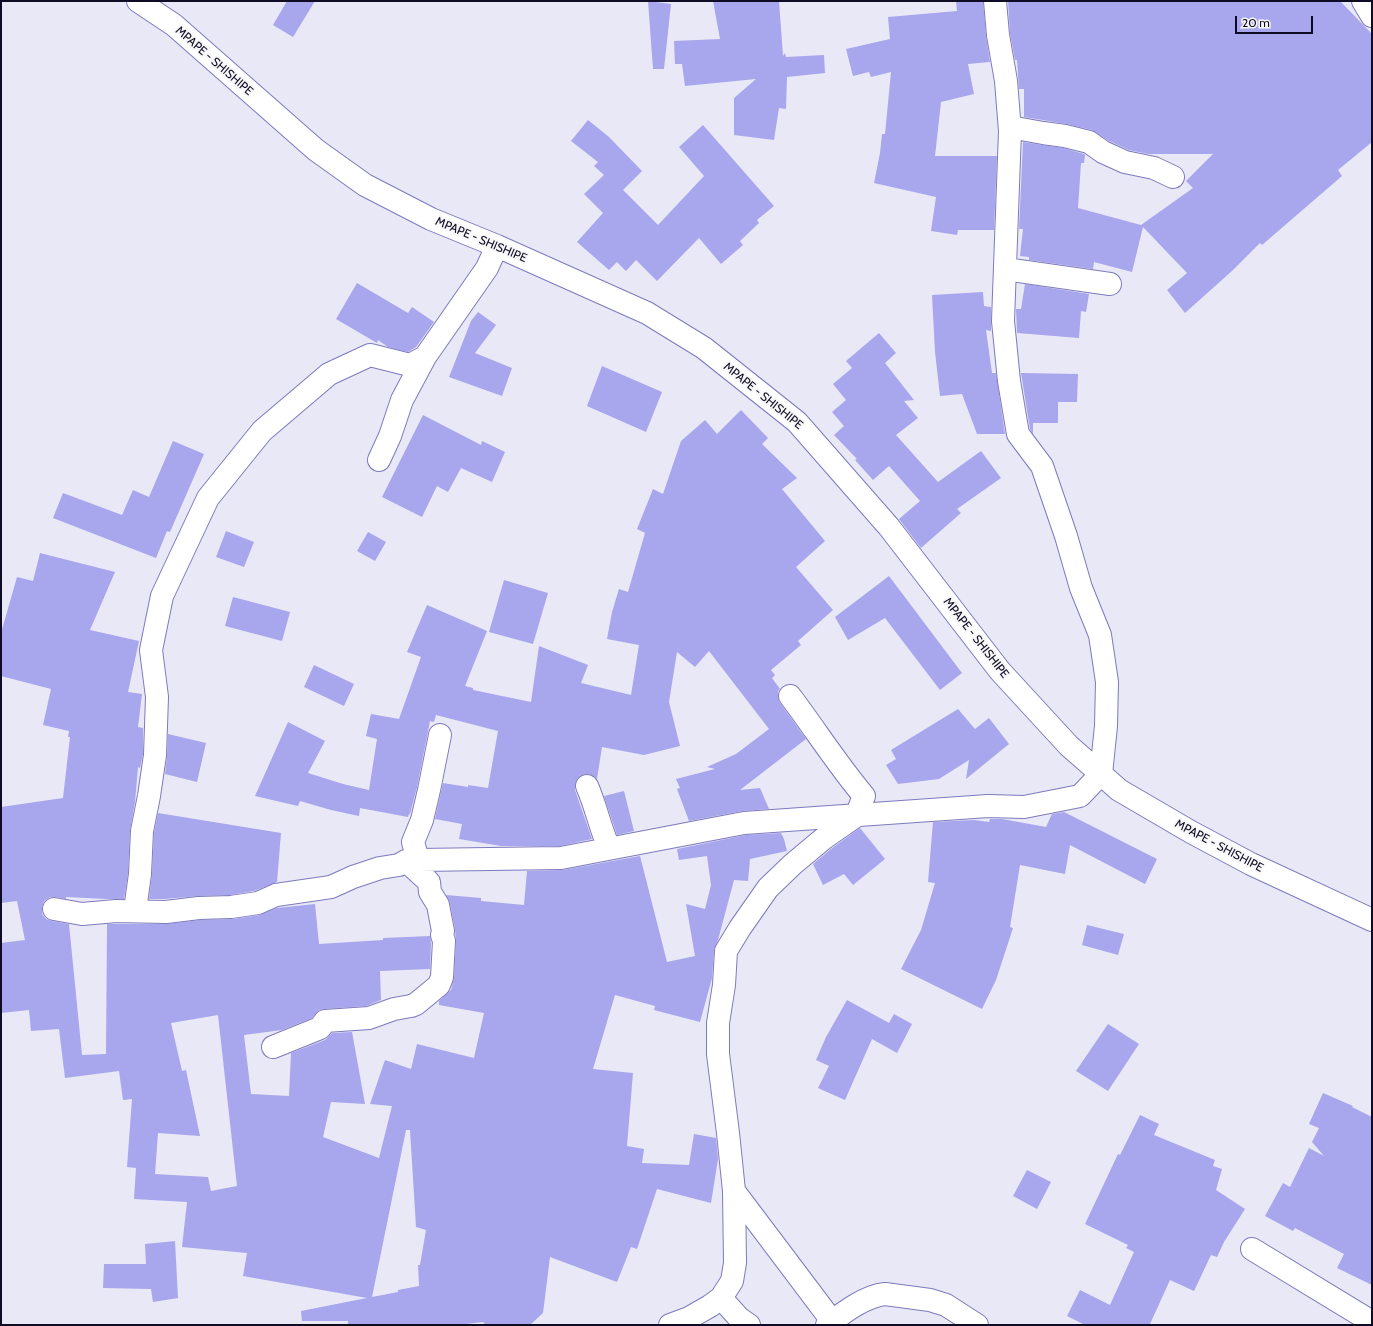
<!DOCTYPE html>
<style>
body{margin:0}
#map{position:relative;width:1373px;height:1326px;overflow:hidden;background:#e8e8f7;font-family:Cabin,sans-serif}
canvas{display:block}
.frame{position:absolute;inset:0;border:2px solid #0e0b24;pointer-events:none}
.scale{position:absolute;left:1235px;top:16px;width:78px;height:18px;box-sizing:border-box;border:2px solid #0e0b24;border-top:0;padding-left:5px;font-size:12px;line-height:14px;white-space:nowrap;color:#0e0b24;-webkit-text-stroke:3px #f7f7f7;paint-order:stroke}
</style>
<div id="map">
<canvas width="1373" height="1326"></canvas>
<div class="frame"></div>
<div class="scale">20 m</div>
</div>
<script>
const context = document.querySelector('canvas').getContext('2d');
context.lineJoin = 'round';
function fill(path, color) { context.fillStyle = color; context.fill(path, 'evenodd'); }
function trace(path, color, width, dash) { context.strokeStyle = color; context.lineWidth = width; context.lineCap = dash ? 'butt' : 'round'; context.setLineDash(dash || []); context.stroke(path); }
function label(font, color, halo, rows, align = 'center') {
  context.font = font + ' Cabin,sans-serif'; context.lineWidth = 4; context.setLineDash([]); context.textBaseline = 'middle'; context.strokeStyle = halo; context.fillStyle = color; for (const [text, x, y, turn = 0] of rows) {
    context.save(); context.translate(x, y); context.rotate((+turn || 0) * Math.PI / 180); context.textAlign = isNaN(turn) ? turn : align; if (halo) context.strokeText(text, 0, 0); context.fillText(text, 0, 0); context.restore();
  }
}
fill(new Path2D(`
 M287,1H315L293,37L273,25Z
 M648,1L671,4L664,69H653Z
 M713,1H779L783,56L785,53L786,57L824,55L825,73L787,77L786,109L779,108L774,140L734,135V98L756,79L685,86L682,64H675L674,41L720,39Z
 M956,1H983L986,36L990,62L968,64L974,94L941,102L935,156H997L994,230H958L957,235L931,231L936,197L874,183L880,153L882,134H885L891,72L871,77L869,72L853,76L846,49L890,39L888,17L957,11Z
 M1008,1H1340L1372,34V142L1338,170L1342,176L1262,245L1260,243L1233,270L1185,313L1167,290L1187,273L1143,227L1132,272L1094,262L1093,269L1029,260V257L1020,256L1023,229H1019L1023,142L1063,148L1084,154L1085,155L1084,163H1081L1078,208L1141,225L1193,188L1186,181L1213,154H1148L1129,150L1109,141L1092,130L1067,124L1024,117V89H1019L1017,60H1015L1010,33Z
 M588,120L609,137L642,171L623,190L658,225L704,176L679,147L703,125L774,206L757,220L759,223L740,241L743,245L721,264L699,238L657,281L636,260L626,271L617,262L609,270L577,242L603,213L584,194L604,175L594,166L598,162L571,141Z
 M357,283L408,313L412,307L434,322L416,347L408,352L388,347L378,340L377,343L336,319Z
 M1025,284L1089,294L1086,312L1081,311L1079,338L1017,333L1016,309H1021Z
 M983,292L984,306L991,307V331L986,330L992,373H996L1005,434H977L962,394L940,396L935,352L932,295Z
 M478,312L496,325L475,353L512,368L502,396L449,377L471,321Z
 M879,333L896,353L885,363L914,400L904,401L918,418L896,435L938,482L981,451L1001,478L957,509L961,513L921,548L899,519L920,501L889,466L873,480L855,460L857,459L834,435L844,426L832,412L846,400L833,384L852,368L846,361Z
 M602,366L662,392L646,432L587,406Z
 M1021,373L1078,374L1077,402H1058V423H1033V434L1030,429Z
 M741,410L768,438L762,444L797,478L782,489L825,541L796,567L833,610L798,641L801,645L771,670L775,675L772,678L780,689L778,691V697L780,703L806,739L740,790L760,788L769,809L742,811L689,821L677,789L680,788L676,779L715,769L707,767L736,754L769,729L709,651L695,667L677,652L669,702L680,746L644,755L602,747L597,779L594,776L588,774L582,775L577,779L575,785V790L592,839L560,846H501L459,839L462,824L435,819L443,783L468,787V785L488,788L498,731L436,715L434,722L430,721L417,787L410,814H409L408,817L360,808L359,816L331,810L300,801L298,806L255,796L288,722L325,741L308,773L343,784L369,790L377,739L366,736L371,714L399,719L421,657L407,652L427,605L487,631L465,686L473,688V690L531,702L539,646L588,665L581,683L631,695L639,645L607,639L612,612L619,589L628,592L645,533L637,529L653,489L663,494L681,441L705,420L717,434Z
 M423,415L481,445L482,441L505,452L492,482L461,468L448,492L437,486L422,517L382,497Z
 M173,441L204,454L170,532L167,531L156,558L53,518L63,493L122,515L133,490L149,497Z
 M226,531L254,542L244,567L216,557Z
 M368,532L386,542L375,561L357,551Z
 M40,553L115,572L90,630L139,641L128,692L142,694L138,727L143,728V754L140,768L138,767L135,802L130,830L128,873L124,899H107L66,897V899L56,897H50L44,901L42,907V914L46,919L52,921L69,924L82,1055L106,1054L107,924H166L200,920L233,919L260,915L277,908L315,904L319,944L383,940V938L430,936L431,943L430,969L380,971L381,1000L366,1006L324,1009L319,1010L312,1018L282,1030L244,1035L251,1094L289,1096L291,1053L325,1040L332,1033L352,1032L365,1104L331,1102L323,1137L379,1158L392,1106L370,1104L385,1060L411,1069L417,1044L474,1058L484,1013L439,1005V1001L451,990L454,978L456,942L455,929L450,903L446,895L481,898V901L524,905L527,871L563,870L640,856L667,962L695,956L686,904L705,909L711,885L707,856L679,860L677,849L746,835L781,833L784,839L787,851L750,859L748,881L734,880L718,940L714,950L712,978L700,1022L654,1010L655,1006L615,995L593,1069L633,1073L627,1146L644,1149L642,1163L689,1165L694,1134L716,1138L718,1159L711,1203L657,1189L637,1249L631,1247L617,1282L550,1257L543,1313L530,1325H486L483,1322L458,1325H348V1321H302L301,1311L367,1298L243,1276L247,1253L182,1247L187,1202L134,1199L136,1168L127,1167L132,1099L123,1100L119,1071L65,1078L59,1029L31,1031L29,1010L1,1013V943L25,940L17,901L1,903V807L63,798L70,737H68L69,731L43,725L51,689L1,676V633L17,577L33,581ZM218,1015L237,1186L211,1191L208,1177L155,1174L158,1133L200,1136L186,1070L182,1071L171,1023ZM406,1130H410L416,1227L426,1230L420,1265H418L419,1286L398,1290V1292L372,1297Z
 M889,576L962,673L940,690L885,618L848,640L835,617Z
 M504,580L548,593L533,644L489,632Z
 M233,597L290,612L282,641L225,626Z
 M314,665L354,684L344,706L304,687Z
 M958,709L975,729L989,718L1009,744L966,779L969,760L939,779L898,784L886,765L896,759L891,750Z
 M168,734L206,743L197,782L165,774L167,756Z
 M624,791L634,831L617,835L604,796Z
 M1064,812L1157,859L1145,884L1070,845L1065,874L1020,865L1010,927L1013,928L996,980L982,1009L901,969L921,930L935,883L928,882L933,822L974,820L989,822L990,819H1002L1046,827L1052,814Z
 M158,813L281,833L277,882L254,891L230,895L198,896L165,899H149L152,875L154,833Z
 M860,828L885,859L853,885L844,874L823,885L813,864L831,849Z
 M1087,925L1124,934L1118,955L1082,945Z
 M847,1000L889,1023L894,1014L912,1024L897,1053L872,1039L845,1100L818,1088L829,1066L816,1060L826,1037Z
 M1108,1024L1139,1044L1108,1091L1076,1071Z
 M1323,1093L1353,1106L1352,1107L1372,1117V1285L1337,1268L1344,1254L1295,1228L1293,1231L1265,1216L1283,1183L1290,1187L1309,1148L1324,1156L1312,1142L1319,1128L1309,1124Z
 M1140,1115L1159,1124L1154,1135L1215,1160L1213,1166L1222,1169L1216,1190L1245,1209L1224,1242L1217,1257L1211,1255L1194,1291L1170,1280L1150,1324L1151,1325H1085L1067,1316L1080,1290L1110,1305L1134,1252L1126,1248L1128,1245L1085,1224L1118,1154L1120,1155Z
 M1027,1170L1051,1182L1037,1209L1013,1196Z
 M175,1241L178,1298L153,1302L151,1289L103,1288L104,1264H146L145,1244Z`), '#a8a6ec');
const minor = new Path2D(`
 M138,1L174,25L316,150L365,185L431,219L497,246L647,313L704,348L797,422L889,527L1000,671L1069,746L1101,774L1119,790L1191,832L1251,864L1372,920
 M1363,1L1372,16
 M1010,127L1043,133L1065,136L1089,142L1103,152L1125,162L1154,168L1173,177
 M1005,269L1110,284
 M379,460L390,436L402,400L425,357L487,268L497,246
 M587,786C596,806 600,828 609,848
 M418,860L413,842L422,820L429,790L440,735
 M54,909L82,914L116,911L166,912L199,908L231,907L258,903L276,895L331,887L353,877L380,868L399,865L406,861L418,860L561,858L744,823L988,806L1024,807L1080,796L1101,774L1106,726L1107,682L1100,635L1081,588L1066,536L1042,466L1018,434L1009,381L1003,321L1010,131L1006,81L998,35L995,1
 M142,911L136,903L140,874L142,831L149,796L155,755L157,697L151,650L162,596L208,498L262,431L329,374L370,355L410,365L425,357
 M273,1047L320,1028L325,1021L369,1018L394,1009L411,1006L416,1004L439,985L442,977L444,941L442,935L443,931L438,905L430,892L429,882L406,861
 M734,1191L835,1325
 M1252,1249L1372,1322
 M721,1298L739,1318L749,1325
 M670,1325L689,1318L710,1306L721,1298L732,1281L735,1263L734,1191L728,1133L718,1054V1023L724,985L726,951L740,928L768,888L793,864L823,839L856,816L864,796C837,764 815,729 790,696
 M827,1325C843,1313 865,1296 885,1294L930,1300L946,1305L977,1325`);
trace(minor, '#7d7abe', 24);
trace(minor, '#fff', 22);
label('12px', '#0e0b24', '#f7f7f7', [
 ["MPAPE - SHISHIPE",214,61,41],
 ["MPAPE - SHISHIPE",481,240,23],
 ["MPAPE - SHISHIPE",763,396,39],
 ["MPAPE - SHISHIPE",976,638,52],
 ["MPAPE - SHISHIPE",1219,846,28]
]);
</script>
